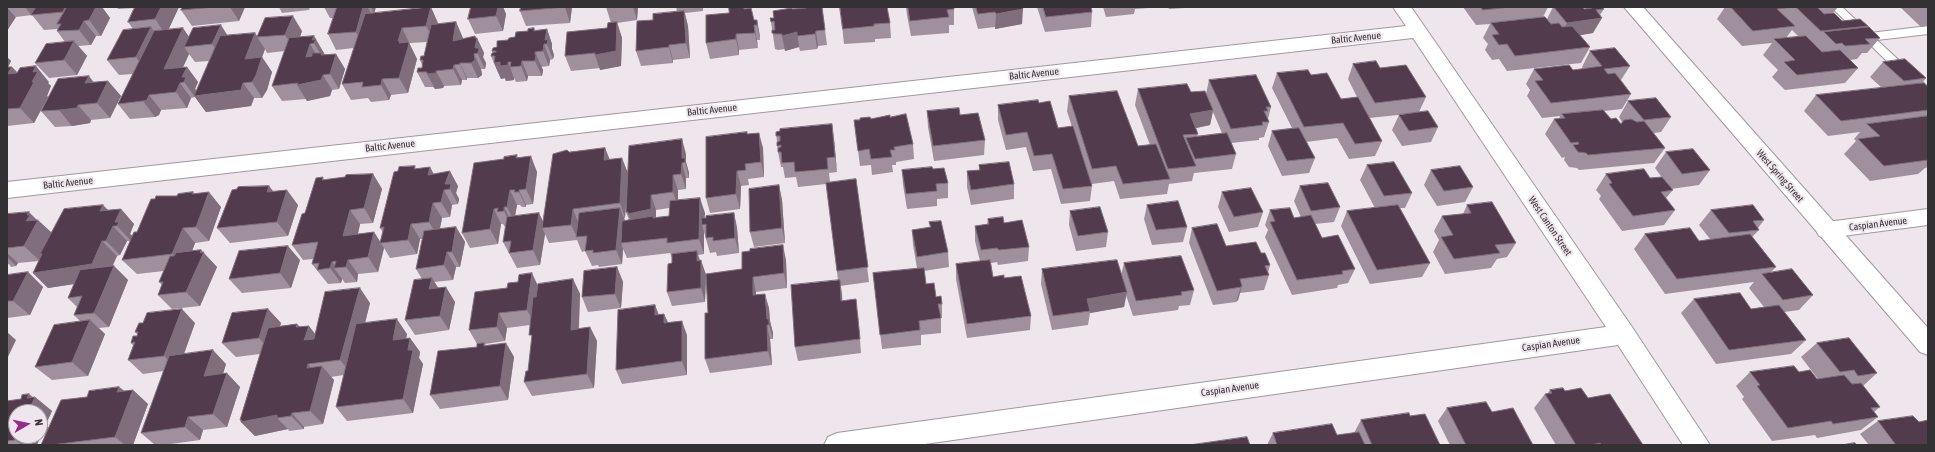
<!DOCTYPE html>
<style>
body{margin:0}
#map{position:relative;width:1935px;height:452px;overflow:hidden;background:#efe5ed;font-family:"Asap Condensed",sans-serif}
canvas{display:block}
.frame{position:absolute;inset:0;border:8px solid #343134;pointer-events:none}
.north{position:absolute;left:8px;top:404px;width:40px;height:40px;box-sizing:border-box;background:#efe5ed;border:1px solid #a49da3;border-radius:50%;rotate:81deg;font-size:11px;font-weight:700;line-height:16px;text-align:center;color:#343134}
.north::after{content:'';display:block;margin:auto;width:14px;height:18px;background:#972a8b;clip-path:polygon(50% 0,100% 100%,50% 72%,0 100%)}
</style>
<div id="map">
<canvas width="1935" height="452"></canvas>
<div class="frame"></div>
<div class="north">N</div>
</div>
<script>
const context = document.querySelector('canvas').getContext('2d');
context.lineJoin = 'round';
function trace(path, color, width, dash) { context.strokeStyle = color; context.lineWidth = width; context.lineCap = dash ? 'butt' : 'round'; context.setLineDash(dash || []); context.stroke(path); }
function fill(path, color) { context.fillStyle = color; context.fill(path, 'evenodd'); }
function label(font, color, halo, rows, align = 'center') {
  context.font = font + ' "Asap Condensed",sans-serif'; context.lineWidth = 4; context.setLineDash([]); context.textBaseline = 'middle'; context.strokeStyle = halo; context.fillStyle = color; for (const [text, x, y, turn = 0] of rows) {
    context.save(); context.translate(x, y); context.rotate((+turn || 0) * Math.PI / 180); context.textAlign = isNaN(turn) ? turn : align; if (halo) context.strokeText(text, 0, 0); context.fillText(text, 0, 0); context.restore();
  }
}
const service = new Path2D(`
 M1831,7H1842L1870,33L1928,26V34L1877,40L1928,87V98L1924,97Z`);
const minor = new Path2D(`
 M1393,7H1411L1632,327L1710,445H1683L1618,345L918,445H824L828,437L837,433L1606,327L1413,38L7,198V182L1406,26Z
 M1928,209V225L1827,238L1819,236L1816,230L1819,224L1827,222Z`);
const tertiary = new Path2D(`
 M1624,7H1643L1928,328V355L1920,352Z`);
trace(service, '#a1989f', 2);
trace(minor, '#a1989f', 2);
trace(tertiary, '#a1989f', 2);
fill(service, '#fff');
fill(minor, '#fff');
fill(tertiary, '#fff');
fill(new Path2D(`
 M7,7H102L110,18L101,36H96L91,45L78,46L87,56L77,75L49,78L35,63L65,42L57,31L58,29L44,30L32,15L16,17Z
 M117,7H179L168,30L189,37L228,36H257L302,31L300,37L314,36L325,55L336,54L345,69L339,89L332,90L330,96L307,101L306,99L282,101L272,86L285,51L267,53L265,49L262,57L272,72L267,90L262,98H254L251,106L206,112L195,97L191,98L187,108L161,110L159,115L155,117L130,119L118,104L133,74L119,75L107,60L133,29L128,22L135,8L118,9ZM189,54L195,62L209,61L197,91L195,89L198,82L187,67H183Z
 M183,7H245L239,21L192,26L181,10Z
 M279,7H310L309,10L282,13Z
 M324,7H376L374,13L438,23V24L456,22L463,39L477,38L484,53L483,57L486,63L485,69H481L482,75L478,78H467V80H462L461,85L444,86L443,88L435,89L433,87H425L417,72L422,68V65L420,60L424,56L427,42L410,43L409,44L417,59L408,93L391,95L389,100L371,102L368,98L351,100L342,84L354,48L336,50L328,34L333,18H330Z
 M471,7H503L506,14L503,31L475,34L468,19Z
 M521,7H572L570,23L526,26L520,11Z
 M606,7H638L637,20L617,23L622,38L621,66L600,70V68L571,71L565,56L607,28L611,23Z
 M676,7H703V11L685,13L688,26L690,58L673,60V63L641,66L636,51L653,20L677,11Z
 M729,7H750L745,8V9L754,20H757L760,40H757L758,48L739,50V55L710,59L706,43L729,13Z
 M822,7L827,45L818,46L817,49L800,51L799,47L785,51V49L778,50L775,49L771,22L774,18L792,9Z
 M840,7L890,23L891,38L875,39V42L844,44Z
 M906,7H954V25H949V33L911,36L907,15Z
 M972,7H1022V24L995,29V27L978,29Z
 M1037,7H1091L1092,12L1091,27L1045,32Z
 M1103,7H1149V8L1135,9L1134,14L1106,17Z
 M1168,7H1201L1169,9Z
 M1463,7H1548L1543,17L1547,19L1553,7H1583L1584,9H1586L1587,7H1602L1604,9L1600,15L1593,33L1580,35L1590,47L1581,63L1507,71L1499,59L1492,60L1485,50L1488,44L1483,38L1490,24L1476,25Z
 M1725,7H1838L1833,13L1842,21L1868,26L1867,28L1880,38L1867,53H1862L1857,59L1850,60L1858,68L1845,83L1785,90L1772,77L1778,70L1763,55L1772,43L1742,46L1717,19ZM1792,30L1799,37L1786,38Z
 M1900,7H1928V26L1921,27Z
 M534,28L535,30L547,29L552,44V49L554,55L553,59L550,60L549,66L541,67L543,70L542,76H528L527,81L516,82L514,78V80L506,81L505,78L501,79L491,56L493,53L492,51L497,47L508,40Z
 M1590,51L1630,66L1621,80L1631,94L1622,109L1604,111L1611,119L1621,124L1622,122L1619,117L1628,101L1671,117L1661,132L1654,133L1665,148L1654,163L1579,170L1577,168L1569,167L1564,160L1565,157L1562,158L1545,134L1554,119H1559L1560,116L1542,118L1527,96L1530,90L1526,84L1534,69L1573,70L1583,69L1582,67Z
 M7,57L11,61L8,67H12L18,73L49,82L48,83L51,86L47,96L48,97L34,123L7,126Z
 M1883,62L1926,78L1922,83L1928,87V167L1925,168L1918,174L1870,181L1844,154L1856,141L1854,139L1860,132L1828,136L1804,111L1816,95L1882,88L1870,77Z
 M1353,64L1380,68L1426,97L1419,112L1438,127L1431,142L1402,146L1392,130L1399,115L1417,113L1369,118L1382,141L1375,156L1349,159L1337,138L1306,142L1315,158L1309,173L1282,176L1268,146L1272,131L1292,128L1272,88L1277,73L1311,75L1341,99L1357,97L1348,79Z
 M1209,80L1271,107L1268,119L1269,122L1264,137L1259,138V140L1231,143L1236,154L1232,169L1194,173L1192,181L1169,184L1167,194L1120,199L1114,181L1092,184V186L1090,201L1061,204L1051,169L1033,171L1026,147L1006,150L998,120V105L1039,103L1058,128L1072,127L1067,111L1069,96L1138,146L1150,145L1135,105L1138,89L1206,94ZM1213,112L1222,133L1197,136L1198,134L1196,128L1210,125Z
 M108,81L121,96L110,118L91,120L90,123L72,126L55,127L41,111L93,82Z
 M927,111L960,115L985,140L984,155L934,161L928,127Z
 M890,117L913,144L914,159L896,162V165H892L893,172L872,175L871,165L860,166L854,120Z
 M776,132L834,139L837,172L829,173L830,182L856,179L869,282L840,286L842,301L858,314L861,353L798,361L795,347L838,280L826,184L798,187L796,177L785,178L783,167H781L778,152Z
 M747,134L763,148L764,177L748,179L749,185L741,186L740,209L710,213L706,198Z
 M605,148L610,160L628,172L686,154V162L689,173V178H686V189L678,190V200L705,213L704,218L734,213L737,228L739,253L717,256L716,252L710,253L704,232V254L698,255L700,260L706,274L742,269L786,260L787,288L756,292V295L769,308L770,321L773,333V339H770L772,365L710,373L705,359L708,313L706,278L705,302L672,306L667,292L672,263V258L670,253L627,258L623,249L622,264L599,267L598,265L592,266L585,251L582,252L577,240L549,243L545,234L540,265L517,268L503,242L506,226L505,227L503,224H501L498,244L470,248L462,233L504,159L517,155L518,158L537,172L533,204L526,205V207H522L520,205H517L515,216L539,213L543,222L569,152ZM627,191L626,212L629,220L625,221L624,218H625ZM669,208V216L656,217V210Z
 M1666,152L1710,170L1699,185L1671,189L1673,190L1666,198L1675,210L1664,225L1622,231L1599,199L1601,196L1596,190L1606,174L1663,179L1655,168Z
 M979,165L1014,184V199L971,205L967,187V171L979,170Z
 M1367,165L1412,193L1405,208H1400L1430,263L1422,277L1370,284L1341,226L1347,211L1375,208L1360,180Z
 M415,166L416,169L430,167L433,174L458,186L456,193L459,199L458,204L452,205L450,217L442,218L440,229L456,227L465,242L460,267H456L453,280L434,282L438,288L455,302L449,330L415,335L405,320L422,279L416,269L422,239H420L417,254L390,258L384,248L378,272L358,274L357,282L345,283L342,279L341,283L328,284L312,264L313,259L303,260L292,245L305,213L323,177L324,180L373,174L382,189L373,223L360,224L358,234L374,232L380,242L383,232L380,228L398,171Z
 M933,169L948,183V198L937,199V206L907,209L903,185L902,170Z
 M1431,170L1473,187L1465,202L1437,206L1424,185Z
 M779,185L782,200L785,243L754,247L750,232Z
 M269,186L274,192L298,205L288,236L230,243L217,228Z
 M1300,186L1340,207L1334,222L1315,224L1322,238L1355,269L1348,283L1338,285L1337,288L1292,295L1265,237L1268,230L1265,225L1270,210L1294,218L1301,217L1294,201Z
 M193,192L194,194L221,207L209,241L195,243L192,251L201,250L217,267L200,306L172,309L158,295L162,285L159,282L164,271L137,274L122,260L130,241H127L120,255L117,256L112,266H114L128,280L109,327L99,328L105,334L88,376L52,380L35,367L80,321L74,315L77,307L68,298L74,284L48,288L33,273L39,261L18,263L16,266L11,267L9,264L7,265V214L37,220L51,232L103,205L108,210L121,209L134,224L130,234L132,236L177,196Z
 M1222,192L1263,212L1258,227L1229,232L1218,207Z
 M1147,205L1187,227L1183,242L1152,245L1144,219Z
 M1467,205L1516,243L1507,257L1497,259L1491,268L1445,274L1433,252L1439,240L1434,231L1442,216L1463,214Z
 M1711,210L1764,220L1758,228L1759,230L1752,237L1776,267L1770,273L1813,295L1799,310L1784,312L1806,340L1791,354L1716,364L1681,313L1694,299L1751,309L1764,307L1749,288L1754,282L1665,294L1634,249L1645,234L1699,241L1710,239L1699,225Z
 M1070,211L1108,232L1106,247L1076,251L1069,225Z
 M988,219L1004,223L1029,247L1028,261L998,265L997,262L991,263L993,277L1004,278L1031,316L1030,330L967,338L956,279V264L980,261L975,241V226L987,224Z
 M929,222L948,252L949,267L924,271L926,284L936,297L942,304V318H941V333L921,335V345L882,349L873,273L917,268L913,245L912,230L930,228Z
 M1192,228L1226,246L1261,253L1270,265L1268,273L1269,275L1264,290L1240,293L1238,300L1236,302L1213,305L1189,243Z
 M300,260L291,288L242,293L229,279Z
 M1124,263L1194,290L1190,305L1179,306L1178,310L1133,316L1126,295L1124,307L1090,313L1088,325L1052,330L1041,284L1042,269L1121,275Z
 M617,267L623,282L621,308L588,312L582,297Z
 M28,272L43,287L30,315L7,318V275Z
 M573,279L580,294L579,328L590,327L597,341L594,388L532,396L524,382L528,371L532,339L530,325L507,328L505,341L485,344L486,345L506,343L514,357L508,400L440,409L430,395L477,347V344L469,330L537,285Z
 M370,303L365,323L407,334L406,339L410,338L420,352L419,358L423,364L413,413L347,421L336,407L344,375L331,377L334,380L323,424L304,427V429L289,431L288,429L255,436L241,422L240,420L260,354L236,357L222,343L268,309L281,323L280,326L297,324L300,327L315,334Z
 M655,305L659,315L664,314L668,322L687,335V375L622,384L616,370Z
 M195,323L184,354L226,364L223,374L240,387L227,427L203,430L200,440L164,445H155L141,433L164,371L143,374L128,360L133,345L131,343L137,336V334L135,332Z
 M1817,343L1877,373L1863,386L1880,407L1874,412L1878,417L1861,430L1817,438L1815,435L1772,441L1742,399L1744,397L1736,386L1750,372H1799L1818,379L1801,357Z
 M119,387L125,391L133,390L148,404L133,445H41L46,434L41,435L37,445H7V401L35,397L52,411L45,426L49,428L87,397ZM16,412H40V436H16Z
 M1550,390L1565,391L1588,398L1643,445H1556L1534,408L1545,394H1547Z
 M1447,408L1492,412L1533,445H1450L1438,421Z
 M1410,416L1440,445H1267L1273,433L1337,435L1354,433L1361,420Z
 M1878,421L1919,422L1928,445H1869L1860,434Z`), '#a0909d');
fill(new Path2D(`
 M7,7L16,17L7,31Z
 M25,7H36L31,15Z
 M65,7H79L75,27L63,12Z
 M96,7H102L110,18L101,36L89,20Z
 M161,7H179L166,35L155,19Z
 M230,7H245L239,21Z
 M363,7H368L373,17L364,47L356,32Z
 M371,7H376L374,14Z
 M431,7L438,23L434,41L426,26Z
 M498,7H503L506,14L503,31L496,16Z
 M565,7H572L570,23Z
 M633,7H638L637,20Z
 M1023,9L1022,24L995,29L996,14Z
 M684,11L688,26L690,58L686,43Z
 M293,16L302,31L295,50L285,35Z
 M1602,18L1593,33L1558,39L1567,23Z
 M757,20L760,36V40L757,25Z
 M84,21L96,36L91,45L79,30Z
 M456,22L463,38L460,56L453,41Z
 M617,22L622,38L621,66L600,70L595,55Z
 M221,25L231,41L223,60L212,44Z
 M754,25L757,40L758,48L755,33Z
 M151,27L162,42L147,73L136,57Z
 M183,28L194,44L184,47L189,54L175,85L164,69Z
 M402,28L417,59L408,93L399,78L398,41Z
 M547,29L552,44V49L554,55L553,59L545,40Z
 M816,31L818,46L817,49L815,34Z
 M797,32L799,47L785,51L782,36Z
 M255,33L258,37H257L265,49L256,74L245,59Z
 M736,34L739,50V55L736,39Z
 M314,36L325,55L324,57L331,71L312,40Z
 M475,36L477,39V38L484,53L483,57L486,63L485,69L475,48Z
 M74,41L87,56L77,75L64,60Z
 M310,44L319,59L306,57Z
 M544,44L550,60L549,66L543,51Z
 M669,45L673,60V63L669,47Z
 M535,52L543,70L542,76L535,61Z
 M336,54L345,69L339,89L330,74Z
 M474,54L481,69L482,75L478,78L471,63Z
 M7,57L11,61L8,67L10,69L7,74Z
 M262,57L272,72L267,90L262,98L252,82Z
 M522,61L528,76L527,81L521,66Z
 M500,62H508L514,78V80L506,81L505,78L501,79L494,63Z
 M460,63L467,78V80L460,64Z
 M454,65L462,80L461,85L453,69Z
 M36,66L49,82L48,83L51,86L47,96L48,97L34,123L20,108L32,82L33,72Z
 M12,67L26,82L7,74Z
 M187,67L198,82L195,89L197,92L243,83L254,98L251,106L206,112L184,82L182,77Z
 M436,71L444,86L443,88L435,89L427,74Z
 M323,75L332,90L330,96L307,101L297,85Z
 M89,76L101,92L85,83Z
 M382,79L391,95L389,100L381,85Z
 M108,81L121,96L110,118L97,103Z
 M180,83L191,98L187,108L176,92Z
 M149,95L161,110L159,115L155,117L143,101Z
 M78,105L91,120L90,123L72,126L59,110Z
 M1213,110L1210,125L1187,130L1190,114Z
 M832,124L834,139L837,172L835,157Z
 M759,133L763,148L764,177L761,162Z
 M682,139L686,154V162L689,173V178L685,162L682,158Z
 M605,148L611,163L604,160Z
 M531,156L537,172L533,204L526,189Z
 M622,158L628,173L625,218L620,203Z
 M682,163L686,178V189L681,174Z
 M430,167L438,182L428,175Z
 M450,171L458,186L456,193L459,199L458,204L450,189L445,184Z
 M737,171L741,186L740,209L736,194Z
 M373,174L382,189L373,223L364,208Z
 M673,175L678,190V207L673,192Z
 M779,185L782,200L785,243L782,228Z
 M269,186L280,201L267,192Z
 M287,190L298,205L288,236L277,222Z
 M444,190L452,205L450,217L441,202Z
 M510,190L517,205L514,222L507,207Z
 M519,190L526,205V207L519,192Z
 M193,192L204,206L209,192L221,207L209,241L196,227L192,194Z
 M651,195L656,210V224L634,229L628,214Z
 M700,198L705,213L704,225H702L704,232V254L699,239Z
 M433,203L442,218L438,237L429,222Z
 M103,205L116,219L121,209L134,224L130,234L133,236L131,241L117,226L100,211Z
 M504,207L512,222L511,226L504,211Z
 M620,208L626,223L621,243L623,249L622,264L616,250Z
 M494,209L501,224L498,244L490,229Z
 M573,209L579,224L577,237L571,225Z
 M350,210L360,224L354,251L343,236Z
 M29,212L38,221V220L54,235L42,254H40L42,256L40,261L24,246L26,221L27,215Z
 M539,213L546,228H542L545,234L540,265L533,250Z
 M734,213L737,228L739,253L735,238Z
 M411,224L420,239L417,254L408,240Z
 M113,226L127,241L120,255L106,241Z
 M456,227L465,242L460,267L452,252Z
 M183,228L195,243L186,268L172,254Z
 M374,232L381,243H380L384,248L378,272L368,257Z
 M102,241L117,256L107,279L48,288L33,273Z
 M783,245L786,260L787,288L784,273Z
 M288,246L300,260L291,288L280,273Z
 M201,250L217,267L200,306L186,292Z
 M697,251L701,266V260L706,275L705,302L701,288L697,261Z
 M447,252L456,267L453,280L444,265Z
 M7,253L18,263L16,266L7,257Z
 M348,260L358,274L357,282L346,267Z
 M332,262L337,268H334L342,279L341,283L330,268Z
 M114,266L128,280L109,327L94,313Z
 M617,267L623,282L621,308L615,294Z
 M28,272L43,287L30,315L13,301Z
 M532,273L539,288L535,324L527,310Z
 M753,277L756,292V310L753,295Z
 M432,278L441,292L429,289Z
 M573,279L580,294L578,344L571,330Z
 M840,280L842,294L843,315L841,301Z
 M1242,286L1238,300L1236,302L1241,287Z
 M446,287L455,302L449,330L440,316Z
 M360,288L370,303L352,374L340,360Z
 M1127,292L1124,307L1090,313V311L1087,299Z
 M765,294L769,308L770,321L773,333V339L769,325L767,319Z
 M655,305L660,319L655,315Z
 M182,309L195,323L178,370L164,356Z
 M268,309L281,323L272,353L259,338Z
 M499,313L507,328L505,341L497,327Z
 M664,314L670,328L664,323Z
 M397,319L407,334L403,355L393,340Z
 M90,320L105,334L88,376L72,362Z
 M682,321L687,335V375L682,361Z
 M297,324L306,334L309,326L320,340H304L296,327Z
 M767,325L770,339L772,365L768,351Z
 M590,327L597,341L594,388L587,374Z
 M7,332L16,340L7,359Z
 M410,338L420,352L419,358L423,364L413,413L403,399L408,350Z
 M506,343L514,357L508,400L500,386Z
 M213,350L226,364L218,390L204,376Z
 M308,364L319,377L322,366L334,380L323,424L310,411L307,368Z
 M227,373L240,387L227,427L213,414Z
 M119,387L131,397L133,390L148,404L133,445H125L115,437L117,392Z
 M29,394L34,398L35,397L52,411L45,426L49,428L47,434L40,429V412H28L27,398Z
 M292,413L304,427V429L291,416Z
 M277,415V418L288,429L255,436L241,422Z
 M188,417L203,430L200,440L185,427Z
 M40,434L41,435L37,445H22L15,440L17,436H40Z`), '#806e7d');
const building = new Path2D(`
 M36,7H65L63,12L31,15Z
 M67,7H96L89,20L84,21L79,30L57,31L61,24H57Z
 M135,7H161L155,19L128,22Z
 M183,7H215L181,10Z
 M337,7H363L356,32L328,34Z
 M431,7L426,26L402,28L398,41H400L399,43L408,42L409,44L399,78L382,79L381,85L362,87L363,82L342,84L365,14Z
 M471,7H498L496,16L468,19Z
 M521,7H565L520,11Z
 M729,7H744V9L751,8L754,20H757V25H754L755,33L736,34V39L706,43V15L729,13Z
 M806,7H822L825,30L816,31L815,34L797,36V32L782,36V34H775L772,33V30H775L774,21L771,22L770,18H774L773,11L792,8V9L806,8Z
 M840,7H887L890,23L874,24V26L843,29Z
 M908,7H954V9L947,10L949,17L910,21Z
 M976,7H1022L1023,9L996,14L995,12L978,14Z
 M1043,7H1091L1092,12L1046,17Z
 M1481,7H1510L1483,10Z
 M1554,7H1583L1584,9L1592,8L1591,7H1602L1604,9L1596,10L1602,18L1567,23Z
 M1731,7H1795L1777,9L1795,26L1753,31Z
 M1796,7H1817L1824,14L1834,13L1842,21L1860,19L1868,26L1821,31Z
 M684,11L686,43L669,45V47L636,51L637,21L653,20V14Z
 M293,16L285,35L257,37L265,18Z
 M1545,17L1551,24L1559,23L1562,27L1572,26L1590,47L1515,56L1507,44L1499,45L1492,35L1499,34L1491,23Z
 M456,22L453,41L475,36V38H477L475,48H479L478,53L474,54L475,60L471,63H460V64L454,65L453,69L436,71V73L427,74V72H417L418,68H422L423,60H420L421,56H424L431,25Z
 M617,22L616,51L595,55V53L565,56L567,32L607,28L608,23Z
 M221,25L212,44L184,47L193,28Z
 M151,27L136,57L107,60L123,30Z
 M1869,27L1880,38L1865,39L1870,44L1845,46L1842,43L1836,44L1824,32Z
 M183,28L164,69L187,67L182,77H186L184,82L180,83L176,92L149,95L147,100L143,101L118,104L154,31Z
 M534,28V31L547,29L545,40L548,39L547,44H544L543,51L535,52V55L536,54L535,61H522L521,66L510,67L511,62H508V65L500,66V62L494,63L495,56H491L492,53L496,52V51H492L493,48L497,47V41L508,40L509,38L515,37L516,32L528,31V29Z
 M255,33L245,59L262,57L256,75L252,82L243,83L241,90L194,96L220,36Z
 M314,36L312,40L316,39L314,43L310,44L306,57L312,56V53H322L321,55L336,54L330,74L323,75L321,80L297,85L298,83L272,86L289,38Z
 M1806,36L1822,52L1840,50L1858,68L1797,75L1784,62L1795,60L1774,39Z
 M74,41L64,60L35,63L46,44Z
 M1615,48L1630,66L1604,69L1608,74L1615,73L1631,94L1551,103L1535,81L1543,80L1534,69L1569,65L1573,70L1602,66L1590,51Z
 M1905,59L1926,78L1904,81L1883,62Z
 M1376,61L1380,68L1406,65L1426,97L1375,103L1353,64Z
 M36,66L33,72L38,71L32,82H34L20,108L7,109V67H12L7,74L17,73L20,68Z
 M1308,70L1311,75L1327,73L1341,99L1358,97L1382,141L1355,144L1343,123L1304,127L1277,73Z
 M1256,75L1271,107H1266L1268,111H1264L1269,122H1262L1263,125L1231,129L1209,80Z
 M89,76L85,83L108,81L97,103L78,105L77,108L59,110L41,111L58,79Z
 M1924,83L1928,87V110L1841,121L1816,95Z
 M1187,84L1191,92L1205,91L1213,110L1190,114L1198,134L1183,135L1196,166L1168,169L1138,89Z
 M1117,91L1138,146L1156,144L1170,179L1123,184L1116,166L1092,169L1069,96Z
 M1656,98L1671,117L1644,120L1628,101Z
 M1038,100L1039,103L1050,101L1058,128L1073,126L1092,186L1063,189L1052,154L1034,156L1027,132L1006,135L998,105Z
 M959,108L960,115L978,113L985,140L933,146L927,111Z
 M1603,110L1611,119L1616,118L1621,124L1624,120L1631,119L1637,122L1644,121L1665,148L1588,155L1586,153L1578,152L1573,145L1579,144L1578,142L1571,143L1554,119L1565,118L1562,114Z
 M1428,111L1438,127L1409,131L1399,115Z
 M906,114L913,144L894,147L895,150H890L892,157L871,159L869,149L858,151L854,120H860V118L870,117L871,119L890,115V117Z
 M1928,116V160L1884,166L1858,139L1880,136L1867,124Z
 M832,124L835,157L827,158L828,169L795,172L794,162L782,163L781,152H778V148L781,147V145L777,146V142L780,141V136H776V132L780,131V129Z
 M1299,128L1315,158L1287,161L1272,131Z
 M747,132V134L759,133L761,162L745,164L746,170L737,171L736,194L706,198V137Z
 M1227,133L1236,154L1195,159L1186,138Z
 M682,139V158H685V162L682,163L681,174L673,175V192L651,195V209L628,214V212H626L629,146Z
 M605,148L604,160L622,158L620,203L573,209L571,225L542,228L553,154L567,150L569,152Z
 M1693,149L1710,170L1682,174L1666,152Z
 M517,155L516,158L531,156L526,189L519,190V192H514L515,190H510L507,207H504V211L497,212L498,208L494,209L490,229L462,233L474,163L504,159V157Z
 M1009,162L1014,184L971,190L967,171L980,170L979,165Z
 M1394,162L1412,193L1384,196L1367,165Z
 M415,166L414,169L430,167L428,175L450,171L445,184H451L450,189L444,190L441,202L433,203L429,222L411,224L408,240L380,243L384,227L380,228L394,172L398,171L399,167Z
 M1460,166L1473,187L1444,191L1431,170Z
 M932,167L933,169L944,168L948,183L936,184L937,191L906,194L902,170Z
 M1644,169L1650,178L1662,177L1673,190L1661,192L1675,210L1633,216L1609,184L1612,183L1606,174Z
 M373,174L364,208L350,210L343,236L374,232L368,257L348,260L346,267L334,268L336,261L332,262L330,268L317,270L319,263L312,264L318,242L292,245L302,214L305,213L316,178L323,177L322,180L345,177L346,175Z
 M856,179L868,267L837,271L826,183Z
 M1328,183L1340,207L1311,211L1300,186Z
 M779,185L782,228L750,232L749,189Z
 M269,186L267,192L287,190L277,222L217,228L232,190L237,189L238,187Z
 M1251,188L1263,212L1234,217L1222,192Z
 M193,192L192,194L209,192L196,227L183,228L172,254L122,260L134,232H137L151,199H155L156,196H177L178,194Z
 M700,198L699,239L667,243V238L621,243L622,221L653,216V218L669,216L670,201Z
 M1178,201L1187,227L1156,230L1147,205Z
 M1492,202L1516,243L1495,245L1500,253L1454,259L1441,237L1453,235L1442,216L1471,213L1467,205Z
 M103,205L100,211L121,209L115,222H119L117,226H113L106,241H102L92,264L33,273L42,254H40L64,209Z
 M1398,205L1430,263L1377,270L1347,211Z
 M1753,205L1764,220L1753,221L1759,230L1729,233L1711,210Z
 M1100,207L1108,232L1078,236L1070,211Z
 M620,208L616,250L593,253V250L585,251L587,236L576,237L579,213Z
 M1290,208L1294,218L1311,215L1322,238L1338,235L1355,269L1342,271L1343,274L1297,280L1270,222L1275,221L1270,210Z
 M29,212L27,215H30L26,221L38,220L24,246L7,248V214Z
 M539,213L533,250L509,253L511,241L503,242L507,217Z
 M734,213L735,238L713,241V237L706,238V224L702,225L701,218H706V216Z
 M1003,217L1004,223L1022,220L1029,247L999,250L997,248L981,250L975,226L989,224L988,219Z
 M941,221L948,252L917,257L912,230L931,227L929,222Z
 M1217,224L1226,246L1256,242L1261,253H1265L1270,265L1265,266L1269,275L1240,279L1242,286L1241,287L1217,291L1192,228Z
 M456,227L452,252H447L444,265L416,269L424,231Z
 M1690,228L1699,241L1750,234L1776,267L1677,279L1645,234Z
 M783,245L784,273L753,277V295L765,294L767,319H769V325H767L768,351L705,359V313H708L706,274L742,269V252L750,251V249Z
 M288,246L280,273L229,279L239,251Z
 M201,250L200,253L204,252L186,292L158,295L163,282H159L170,256H174L176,253Z
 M697,251V261L701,260V288L667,292L668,264L672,263V254Z
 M1181,256L1194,290L1181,292L1182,295L1136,301L1124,263Z
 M990,260L993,277L1004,275V278L1021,276L1031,316L967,324L956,264Z
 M1117,260L1127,292L1087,299L1090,311L1053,316L1042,269Z
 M114,266L94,313L74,315L82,296L68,298L80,270Z
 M617,267L615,294L582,297L584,271Z
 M924,268L926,284L934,283L936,297L941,296L942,304H938L941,318L919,321L920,330L880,335L873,273Z
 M1792,269L1813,295L1783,300L1762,274Z
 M28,272L13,301H7V275Z
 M532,273L527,310L499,313L497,327L469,330L475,292L507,288L508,283L518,282L519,275Z
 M432,278L429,289L446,287L440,316L405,320L414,280Z
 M573,279L571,330L590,327L587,374L524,382L526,371H528L532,335H529L533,297H536L538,284Z
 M840,280L841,301L856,299L860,339L795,347L791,285Z
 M360,288L340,360L308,364L307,368L322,366L310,411L292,413L291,416L277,418V415L241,422L242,420H240L268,328L297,324L296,327L309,326L304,340L314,339L325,292Z
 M1740,293L1751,309L1779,305L1806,340L1729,350L1694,299Z
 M655,305V315L664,314V323L682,321V361L616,370L618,310Z
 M182,309L164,356L128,360L135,342L131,343L133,336H137L138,332H135L139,323H143L147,313Z
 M268,309L259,338L222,343L232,313Z
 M397,319L393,340L410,338L408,350H413L403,399L336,407L356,324Z
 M90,320L72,362L35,367L54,325Z
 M1849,338L1877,373L1858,376L1854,370L1840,372L1817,343Z
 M484,343V346L506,343L500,386L430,395L438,351L477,347V344Z
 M213,350L204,376L227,373L213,414L188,417L185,427L141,433L169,356Z
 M1794,366L1799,372L1810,370L1817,379L1844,375L1852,384L1861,383L1880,407L1871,408L1878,417L1833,424L1831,421L1788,428L1757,386L1760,385L1750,372Z
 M119,387L117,392L133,390L115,437L51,445H41L61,400L87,397L89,391Z
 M1563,388L1565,391L1581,388L1588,398L1610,394L1643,445H1601L1600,443L1591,445H1576L1545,394L1552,393L1550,390Z
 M29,394L27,398L35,397L28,412H16V436H17L15,440L7,441V401L21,399L22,395Z
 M1486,402L1492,412L1513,408L1533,445H1466L1447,408Z
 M1409,413L1410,416L1425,414L1440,445H1372L1361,420Z
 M1913,416L1919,422L1928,420V445H1896L1878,421Z
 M1332,424L1337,435L1359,432L1365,445H1277L1273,433Z
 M1247,437L1250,445H1190Z
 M1855,443L1856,445H1842Z`);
fill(building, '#513b4d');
trace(building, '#806e7d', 1);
label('10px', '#343134', '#efe5ed', [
 ["Baltic Avenue",1356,38,-6],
 ["Baltic Avenue",1034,74,-6],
 ["Baltic Avenue",712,110,-6],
 ["Baltic Avenue",390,146,-6],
 ["West Spring Street",1780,176,49],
 ["Baltic Avenue",68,183,-6],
 ["Caspian Avenue",1878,224,-7],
 ["West Canton Street",1550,226,56],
 ["Caspian Avenue",1551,344,-8],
 ["Caspian Avenue",1230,389,-8]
]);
</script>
